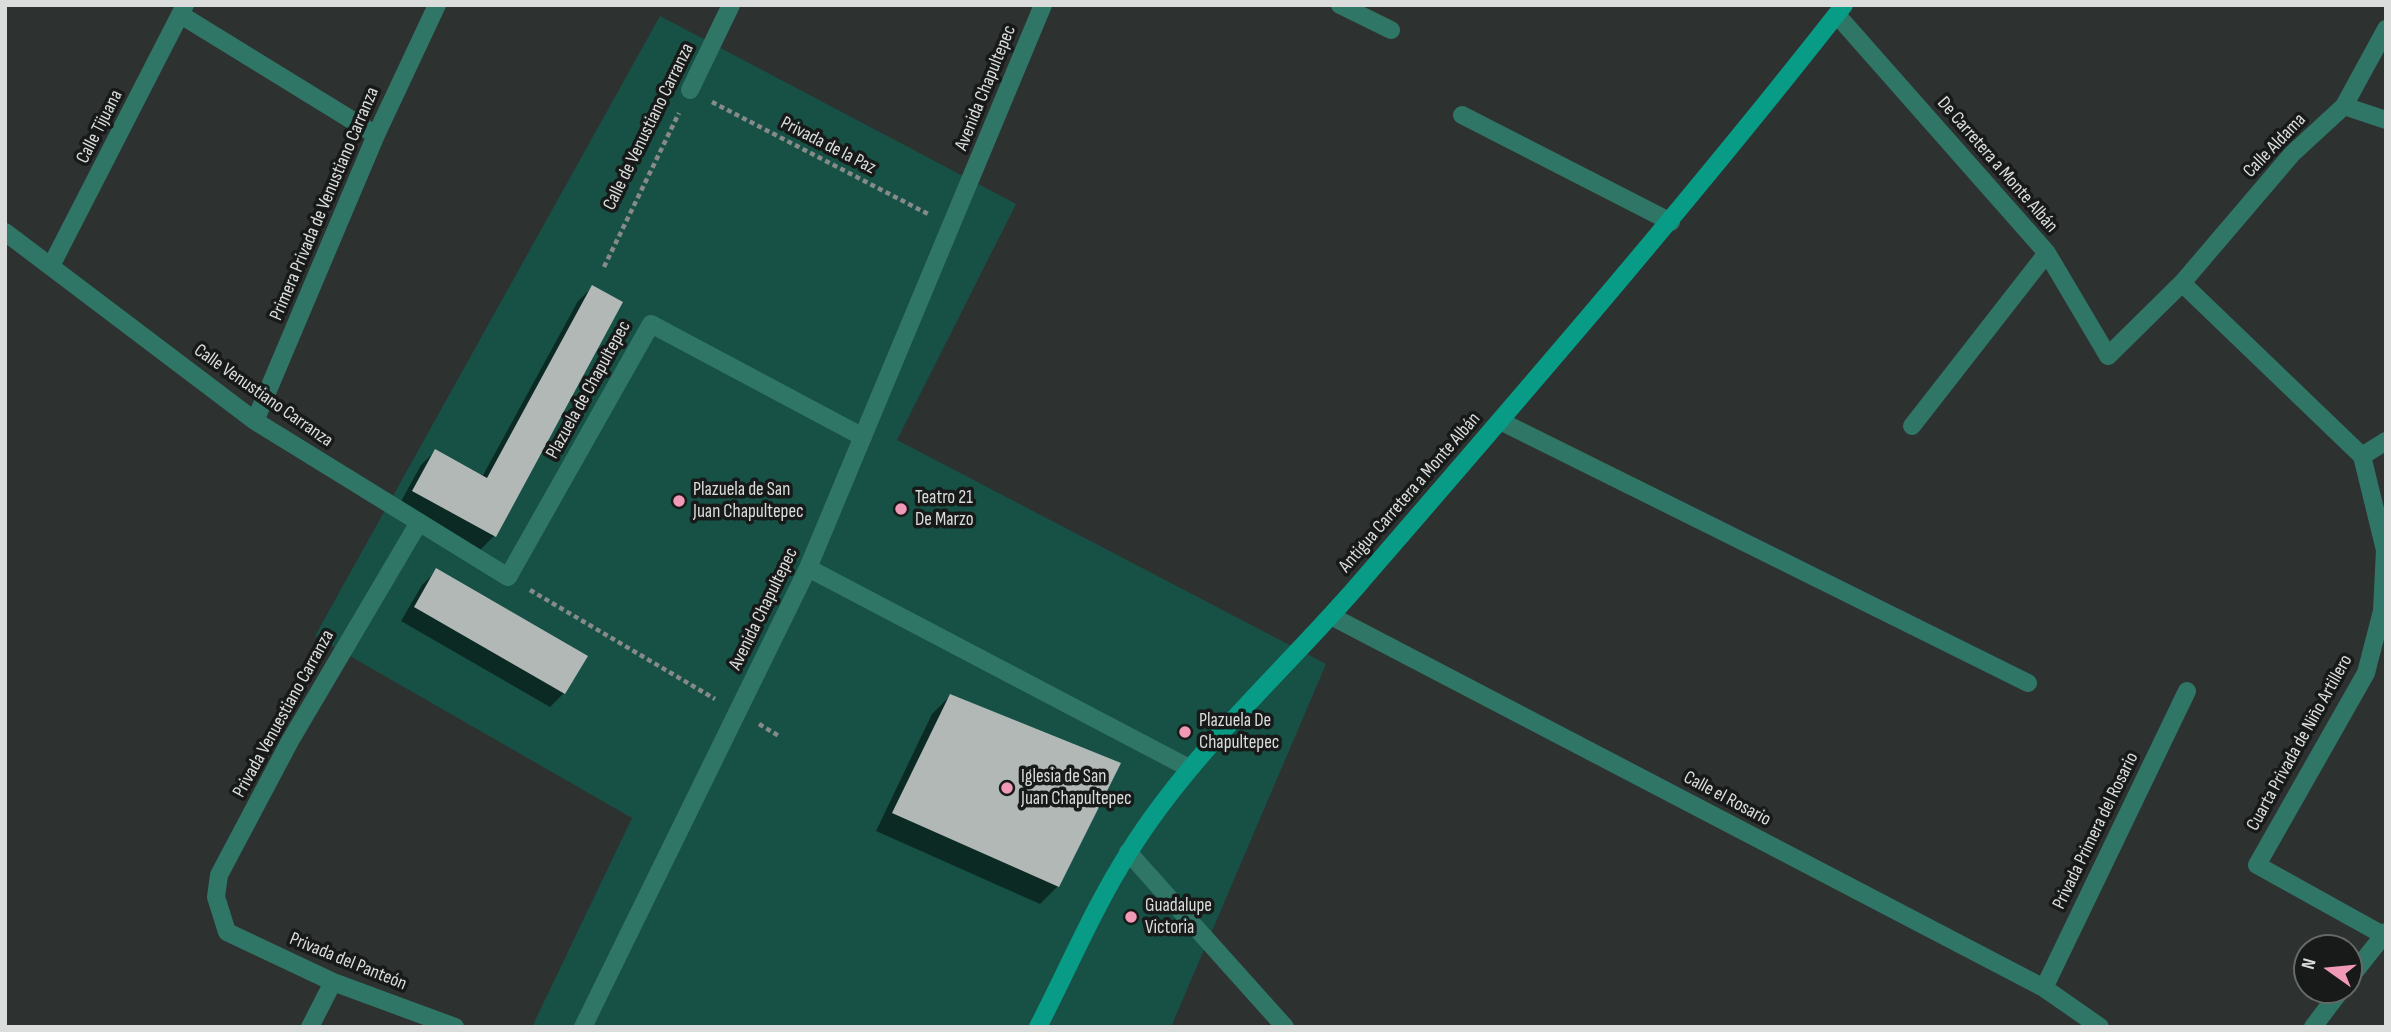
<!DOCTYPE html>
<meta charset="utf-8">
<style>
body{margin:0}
#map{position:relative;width:2391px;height:1032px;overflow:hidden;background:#2d3231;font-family:"Sofia Sans Condensed",sans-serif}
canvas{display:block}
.frame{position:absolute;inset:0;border:7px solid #dadddc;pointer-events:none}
.north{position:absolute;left:2293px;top:934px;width:70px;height:70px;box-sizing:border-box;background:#171a19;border:2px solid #656867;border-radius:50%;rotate:285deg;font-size:19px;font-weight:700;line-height:28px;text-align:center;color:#dadddc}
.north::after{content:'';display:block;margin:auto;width:24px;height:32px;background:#f09ab7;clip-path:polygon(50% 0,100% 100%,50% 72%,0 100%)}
</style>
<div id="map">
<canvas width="2391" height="1032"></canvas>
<div class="frame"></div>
<div class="north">N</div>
</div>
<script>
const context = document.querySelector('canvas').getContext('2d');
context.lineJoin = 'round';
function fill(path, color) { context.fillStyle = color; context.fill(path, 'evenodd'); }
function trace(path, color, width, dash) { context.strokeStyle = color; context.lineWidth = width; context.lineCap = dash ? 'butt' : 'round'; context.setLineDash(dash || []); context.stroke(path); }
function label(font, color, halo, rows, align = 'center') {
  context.font = font + ' "Sofia Sans Condensed",sans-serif'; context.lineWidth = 7; context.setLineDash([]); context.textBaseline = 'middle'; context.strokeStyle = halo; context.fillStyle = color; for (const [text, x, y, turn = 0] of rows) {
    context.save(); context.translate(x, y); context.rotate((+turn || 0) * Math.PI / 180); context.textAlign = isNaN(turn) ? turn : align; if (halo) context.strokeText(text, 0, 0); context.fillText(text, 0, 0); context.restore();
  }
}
fill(new Path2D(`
 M660,16L1016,204L897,440L1326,664L1171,1027H532L632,818L315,636Z`), '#175045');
fill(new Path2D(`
 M592,287L494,536L480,550L399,505L421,465L435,451L482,477L578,301Z
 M436,571L564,693L550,707L401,621L422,585Z
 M950,696L1058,886L1040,904L876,831L932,714Z`), '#0007');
fill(new Path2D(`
 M592,285L623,302L496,537L412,491L435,449L487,478Z
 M436,568L588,656L565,694L414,607Z
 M950,694L1121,763L1059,887L892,813Z`), '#b1b8b6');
trace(new Path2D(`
 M712,102L928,214
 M604,267L679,113
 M530,590L715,699
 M759,724L779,736`), '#868a89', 4.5, [5, 3.5]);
trace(new Path2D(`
 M1340,5L1391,30`), '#2f7667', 18);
trace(new Path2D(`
 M181,15L376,135
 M1837,15L2047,253L2108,356L2182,283L2292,154L2344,106L2386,29
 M690,90L731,5
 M2344,106L2386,120
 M1462,115L1671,222
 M5,232L255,421L508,577L651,324L863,437
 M51,266L185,5
 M2182,283L2362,456L2385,550L2382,611L2366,673L2257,865L2383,935
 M255,421L376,135L437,5
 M1500,421L2028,683
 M1912,426L2047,253
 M2362,456L2386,441
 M418,524L290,741L219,875L216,897L227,932L333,982L455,1027
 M808,568L1189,768
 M1331,616L2044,988L2100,1027
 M1128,852L1285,1027
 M2349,979L2386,932
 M2044,988L2187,691
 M310,1027L333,982
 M583,1027L808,568L1043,5
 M2313,1027L2341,990`), '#2f7667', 18);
trace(new Path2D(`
 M1038,1027C1068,969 1094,907 1129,852C1191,752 1283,672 1359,584C1524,393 1689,203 1844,5`), '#089b85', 18);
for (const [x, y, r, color] of [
 [679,501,7,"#f09ab7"],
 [901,509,7,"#f09ab7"],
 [1185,732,7,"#f09ab7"],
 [1007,788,7,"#f09ab7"],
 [1131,917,7,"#f09ab7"]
]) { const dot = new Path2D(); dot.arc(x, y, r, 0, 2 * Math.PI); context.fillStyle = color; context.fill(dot); trace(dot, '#171a19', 2.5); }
label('19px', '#dadddc', '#171a19', [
 ["Avenida Chapultepec",986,88,-68],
 ["Calle Tijuana",100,127,-63],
 ["Calle de Venustiano Carranza",649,127,-64],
 ["Privada de la Paz",828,146,27],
 ["Calle Aldama",2275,146,-46],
 ["De Carretera a Monte Albán",1997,165,49],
 ["Primera Privada de Venustiano Carranza",325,204,-67],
 ["Plazuela de Chapultepec",589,390,-61],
 ["Calle Venustiano Carranza",263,396,35],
 ["Antigua Carretera a Monte Albán",1410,493,-49],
 ["Avenida Chapultepec",764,609,-64],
 ["Privada Venuestiano Carranza",284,714,-61],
 ["Cuarta Privada de Niño Artillero",2300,743,-61],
 ["Calle el Rosario",1727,799,28],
 ["Privada Primera del Rosario",2096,831,-64],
 ["Privada del Panteón",348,962,22]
]);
label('19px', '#dadddc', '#171a19', [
 ["Plazuela de San",693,490],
 ["Juan Chapultepec",693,512],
 ["Teatro 21",915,498],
 ["De Marzo",915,520],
 ["Plazuela De",1199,721],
 ["Chapultepec",1199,743],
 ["Iglesia de San",1021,777],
 ["Juan Chapultepec",1021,799],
 ["Guadalupe",1145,906],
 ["Victoria",1145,928]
], 'left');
</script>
